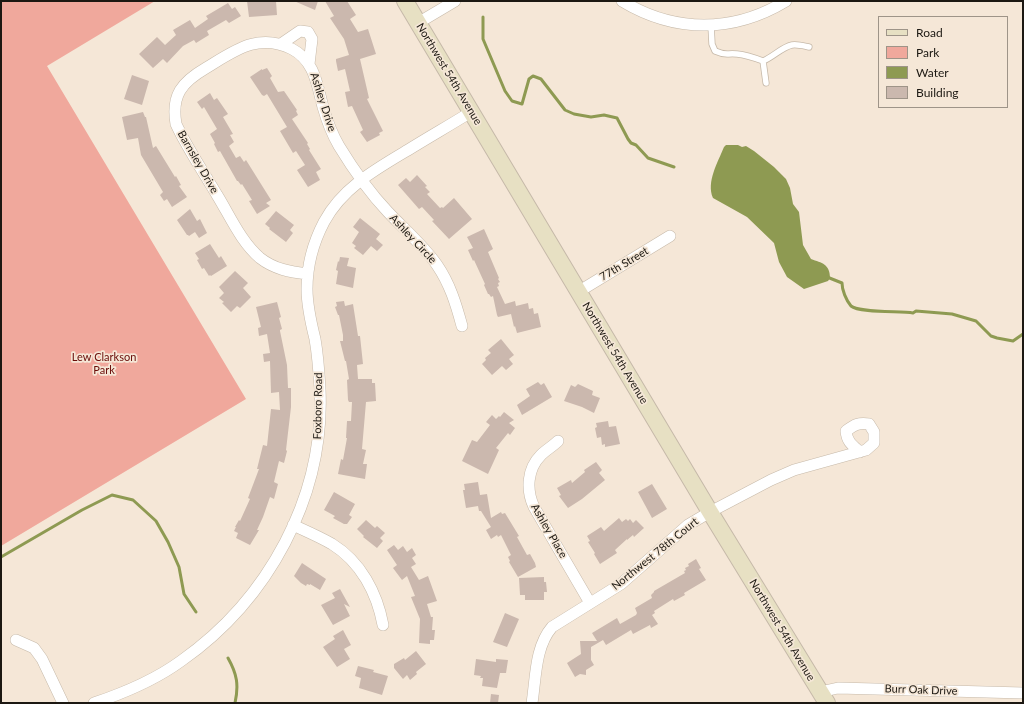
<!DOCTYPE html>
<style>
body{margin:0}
#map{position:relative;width:1024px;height:704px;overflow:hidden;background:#f5e7d7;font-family:Lato,sans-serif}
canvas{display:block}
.frame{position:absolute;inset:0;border:2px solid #1c1812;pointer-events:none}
.legend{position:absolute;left:878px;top:16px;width:130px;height:92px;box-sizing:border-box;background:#f5e7d7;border:1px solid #9e9488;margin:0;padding:5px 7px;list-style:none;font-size:12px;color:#1c1812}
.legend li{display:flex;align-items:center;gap:8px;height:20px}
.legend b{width:20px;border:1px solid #9e9488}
</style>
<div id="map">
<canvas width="1024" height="704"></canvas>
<div class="frame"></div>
<ul class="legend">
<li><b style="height:5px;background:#e7e0c3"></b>Road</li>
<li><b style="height:11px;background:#f0a89c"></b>Park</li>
<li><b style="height:11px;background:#8e9a52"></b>Water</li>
<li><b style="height:11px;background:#cbb8ae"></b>Building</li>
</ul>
</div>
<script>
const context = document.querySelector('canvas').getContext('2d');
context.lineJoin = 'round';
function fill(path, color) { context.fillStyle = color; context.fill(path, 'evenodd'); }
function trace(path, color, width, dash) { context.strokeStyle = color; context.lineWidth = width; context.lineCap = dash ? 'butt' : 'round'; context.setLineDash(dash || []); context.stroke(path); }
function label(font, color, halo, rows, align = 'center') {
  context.font = font + ' Lato,sans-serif'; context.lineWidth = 3.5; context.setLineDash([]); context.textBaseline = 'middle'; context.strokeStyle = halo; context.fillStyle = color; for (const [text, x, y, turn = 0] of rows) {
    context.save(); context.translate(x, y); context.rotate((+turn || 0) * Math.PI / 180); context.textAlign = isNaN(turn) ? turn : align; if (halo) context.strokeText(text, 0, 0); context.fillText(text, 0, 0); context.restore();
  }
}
fill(new Path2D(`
 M1,1H155L47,66L246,399L1,546Z`), '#f0a89c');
fill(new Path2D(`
 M726,145H738L742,147L746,146L754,151L774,167L786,179L790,188L793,204L799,212L803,245L811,259C822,263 830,264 830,278L828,281L804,289L787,277L779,262L774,243L747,217L713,198C706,182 718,162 724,147Z`), '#8e9a52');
trace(new Path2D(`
 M483,17V39L505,91L512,101L522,104L529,79L533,76L541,79L565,110L574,114L591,117L604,115L617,118L628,139L631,143L636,145L648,158L674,167
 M827,277L842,283C842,290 846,300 851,306C859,313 900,311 913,313L916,311L952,314L976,321L991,336L997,338L1013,341L1023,334
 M1,557L82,510L112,495L133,500L156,521L168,542L179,567L184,594L196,612
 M228,658C237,674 239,685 235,703`), '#8e9a52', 3);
fill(new Path2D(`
 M247,1H276L277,15L249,17Z
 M294,1H318L315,10Z
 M325,1H347L356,15L350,19L358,32L368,29L376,54L360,59L369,98L367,99L383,131L379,133L380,135L367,142L360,132L363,130L352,106L348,107L345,92L350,91L345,69L338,71L336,61V59L349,55L344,39L330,18L334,16Z
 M228,3L232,9L235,7L241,16L229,23L226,20L207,31L209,35L196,43L194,40L183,46L167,63L163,59L153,68L139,54L157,37L165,45L176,35L173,30L190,20L195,28L208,19L206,16Z
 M267,68L272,76L270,78L278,92L284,91L297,110L296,111L298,115L292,119L308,143L307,144L310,149L309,150L321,169L316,172L320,180L308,187L297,170L305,165L296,151L293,153L280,131L287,127L267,94L264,96L262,95L250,77L262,69V70Z
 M132,75L149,81L142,105L124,99Z
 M210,93L214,100L217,98L228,114L223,117L233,134L230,135L234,142L229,146L236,158L240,156L244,162L246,160L271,200L266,203L270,206L257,214L249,201L252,200L242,184L241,185L238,181H237L220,151L218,152L214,144L215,143L210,134L217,129L204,107L202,109L197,102Z
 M143,112L145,117H146L153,148L156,146L175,177L176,176L181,185L179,186L187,197L172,207L167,199L164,201L160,195L163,192L141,155L138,138L127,140L122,117Z
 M417,175L427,186L425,187L430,192L427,194L440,208L442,207L443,208L454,198L472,219L449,239L432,221L434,220L422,207L419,209L398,185L406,178L410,182Z
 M190,209L197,221L200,219L207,233L199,238L195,232L189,236L188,235H187L177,220Z
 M276,211L294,225L290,230L293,233L286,242L269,229L270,228L265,224Z
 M360,218L380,234L376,239L383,245L377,251L371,246L363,255L354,248L356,246L352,243L359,232L353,227Z
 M484,229L493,249L488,252L499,278L498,279L500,282L498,283L499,286L497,287L505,304L515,301L516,306L528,303L529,309L533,308L534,314L538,313L541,327L517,333L515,326L514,327L511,314L498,317L497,315L493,296L491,297L489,294H488L484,285L485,284L474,260L473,261L468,250L473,248L467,237Z
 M210,244L219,258L221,256L227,266L211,276L210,275L209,276L204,268L202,269L197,260L199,259L195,253Z
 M340,257L349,258L347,266L356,268L353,288L336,284L338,271L336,270L338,261L339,262Z
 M235,271L248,283L243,288L251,297L240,308L237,306L231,312L222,303L224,302L219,298L224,293L219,287Z
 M344,301L345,306L353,304L358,336H360L363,364L357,365L358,379H372V383H375L376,401L366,402L362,449L366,450L363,464H367L365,479L338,474L341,459L343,460L347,438H346L347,421H351L352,402H349L348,400L347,380L349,379L346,361H345L340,341H343V335L339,315H338L335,307L337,306L336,302Z
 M277,302L281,317L279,318L282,329L280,330V331L287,365L288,388H291V407L286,450L287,451L284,463L279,461L274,482L278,484L274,499L270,497L263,517L257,530H259L250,545L236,538L238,533L234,531L236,527H235L239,520L240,521L250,499L248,498L259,469H257L263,445L267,446L271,409L280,410L279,392L271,393L270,361L264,362L263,354L270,353L267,334L259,336L258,328L261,327L256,307Z
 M501,339L514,355L509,359L513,364L506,370L502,366L492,375L482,364L486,360L485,358L491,353L488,350Z
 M538,382L541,385L544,383L552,397L522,415L517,405L530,396L526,389Z
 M578,384L593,391L592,395L600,398L594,413L582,407L564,401L571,385L575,387Z
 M504,412L514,420L509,423L515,428L510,435L508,433L496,448L499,450L488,474L462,461L472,440L477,442L490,425L486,422L492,415L496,419L499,416L500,417Z
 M608,421L609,427L616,426L620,444L605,447V444L602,445L601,437L597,438L595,428L597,427L596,423Z
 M596,462L602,470L599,473L605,480L582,499L568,508L559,496L561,495L557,488L571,480L572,483L585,472L584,470Z
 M478,482L480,495L487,494L491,518L501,512L502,514L505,513L519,536L517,537L527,555L530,554L535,563L536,567L518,577L509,562L510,561L508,557L511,555L501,535L498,537L497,535L491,539L486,530L491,527L481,511H479L478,506L466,508L463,490H465L464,484Z
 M652,484L667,509L652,518L638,492Z
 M334,492L355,504L349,515L352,517L347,524H344L333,518L335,516L324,510Z
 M619,518L622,522L626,519L628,521L630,519L633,523L636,520L644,528L634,537L633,535L627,540V539L615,550L617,553L600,564L594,554L595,553L588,542L590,541L587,536L601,527L604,531Z
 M366,520L375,528L377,526L385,533L380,538L383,541L377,548L363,537L364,536L357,529Z
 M394,545L398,550L403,546L407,552L412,548L416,555L412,558L416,564L411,567L419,580L428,576L437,601L427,604L431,617H433L432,630H435L434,640H430V644L419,643L420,619L411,597L415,596L407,576L402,580L393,568L397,565L387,550Z
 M696,559L701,568L699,569L706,580L684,593L685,595L674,601L673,599L654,611L655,613L652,615L658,624L651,628L650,625L633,634L631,630L606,645L603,640L591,647V660L594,665L586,670V675L580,674L575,677L567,663L581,654L580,641H597L592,633L617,618L620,624L636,615L637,613L635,608L652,598L651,595L654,592V591L685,573L684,571L686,570L685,568L689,566L688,564Z
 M302,563L326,579L320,590L310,584V585L307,584L306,586L301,583L294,576Z
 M544,577V582H546L547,592H544V600H525V595H520L519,578Z
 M340,589L350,607L344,604L350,616L333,625L321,605L335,598L332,593Z
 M505,613L519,619L507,647L493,642Z
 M343,630L351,645L344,649L350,659L337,667L323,647L335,639L333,636Z
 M416,651L426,664L416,672L417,674L410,680L407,675L403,679L394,668V664L404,658L405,660Z
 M476,659L496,662V659L508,660L506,673H500L497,688L482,686L483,678H480L481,676L474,675Z
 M358,666L374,670L373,672L388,676L382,695L359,688L361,678L355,676Z
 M491,694L499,695L498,703H490Z`), '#cbb8ae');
const lane = new Path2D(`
 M711,25L712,44L715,51C726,56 726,53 737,54C747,55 755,58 763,61C773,57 782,47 792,45C797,44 804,46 809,47
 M763,61L766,83`);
const street = new Path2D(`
 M622,1C675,33 733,33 786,1
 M418,23L455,1
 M281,44L300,31L308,32L312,39L309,64
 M308,274C290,272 274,269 260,258C241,242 230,216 217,195C203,171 187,148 176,124C171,95 182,82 206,68C234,51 258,32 292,49C315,61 317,85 323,107C327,121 332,134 339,146C353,169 369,192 388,212C404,229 423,245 437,265C450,284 456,304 462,326
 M578,292L670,236
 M558,441C553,446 546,450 541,455C527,469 526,490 534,507L590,603
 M293,525C306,531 320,537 332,544C361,562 377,593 383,625
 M16,640L34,648L42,659L63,703
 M820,692L838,688L1023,693
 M94,703C124,693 155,680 181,661C268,600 325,497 320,389C319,372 318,356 315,339C311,323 307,306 307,289C307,266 313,243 324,222C342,188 376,169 408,150C429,137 450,125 471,112
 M532,703C536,677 535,647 552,627L621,584L688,525L710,512L771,480L794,470L866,450L874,443V432L869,424C859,422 854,425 846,431C847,442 852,445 860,452`);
const secondary = new Path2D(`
 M405,1L710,512L827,703`);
trace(lane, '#c6b9a9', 7);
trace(street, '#c6b9a9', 12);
trace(secondary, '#c6b9a9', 18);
trace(lane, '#fff', 5.5);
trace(street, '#fff', 11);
trace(secondary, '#e7e0c3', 16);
label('11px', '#1c1812', '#f5e7d7', [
 ["Northwest 54th Avenue",449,74,59],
 ["Ashley Drive",323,102,72],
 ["Barnsley Drive",198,162,60],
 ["Ashley Circle",413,239,47],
 ["77th Street",624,264,-31],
 ["Northwest 54th Avenue",615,353,59],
 ["Foxboro Road",318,406,-89],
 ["Ashley Place",549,531,60],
 ["Northwest 78th Court",655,554,-39],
 ["Northwest 54th Avenue",782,630,59],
 ["Burr Oak Drive",921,690,2]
]);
label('11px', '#680b07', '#f5e7d7', [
 ["Lew Clarkson",104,357],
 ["Park",104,370]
]);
</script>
